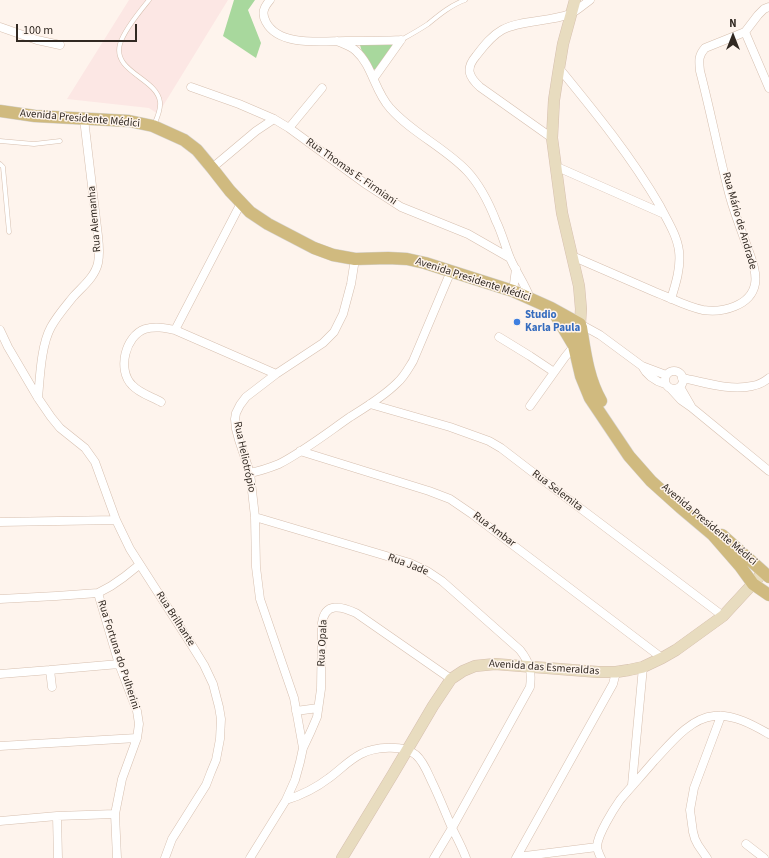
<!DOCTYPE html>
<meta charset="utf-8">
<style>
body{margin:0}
#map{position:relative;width:769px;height:858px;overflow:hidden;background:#fef4ed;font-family:"Source Sans 3",sans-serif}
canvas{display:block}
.north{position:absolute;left:713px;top:16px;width:40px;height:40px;-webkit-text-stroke:3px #fef4ed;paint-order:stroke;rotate:0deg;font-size:11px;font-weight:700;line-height:16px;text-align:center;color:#312922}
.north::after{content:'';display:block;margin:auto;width:14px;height:18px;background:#312922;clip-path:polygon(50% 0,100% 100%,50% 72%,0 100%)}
.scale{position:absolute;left:16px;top:24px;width:121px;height:18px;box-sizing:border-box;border:2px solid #312922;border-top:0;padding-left:5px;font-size:12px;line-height:14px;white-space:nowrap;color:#312922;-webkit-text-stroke:3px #fef4ed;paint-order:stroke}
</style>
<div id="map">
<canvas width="769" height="858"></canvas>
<div class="north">N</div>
<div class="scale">100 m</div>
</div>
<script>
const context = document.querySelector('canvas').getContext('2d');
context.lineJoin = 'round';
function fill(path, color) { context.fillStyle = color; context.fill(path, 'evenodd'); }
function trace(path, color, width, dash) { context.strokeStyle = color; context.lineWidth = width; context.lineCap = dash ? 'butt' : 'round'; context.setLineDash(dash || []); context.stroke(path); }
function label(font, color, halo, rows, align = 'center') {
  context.font = font + ' "Source Sans 3",sans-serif'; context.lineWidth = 3; context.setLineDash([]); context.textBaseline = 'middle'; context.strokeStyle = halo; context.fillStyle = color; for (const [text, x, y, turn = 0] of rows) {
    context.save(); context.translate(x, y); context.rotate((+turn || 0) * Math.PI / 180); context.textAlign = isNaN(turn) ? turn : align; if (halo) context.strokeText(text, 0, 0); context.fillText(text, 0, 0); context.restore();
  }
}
fill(new Path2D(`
 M129,0H228L158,114L149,108L67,99Z`), '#fce7e4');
fill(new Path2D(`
 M234,0H255L248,10L261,43L256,58L223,36Z
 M394,44L378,70L372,69L362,52L360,45Z`), '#a8d89d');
const service = new Path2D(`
 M149,0C140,11 124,30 120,44C112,72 157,78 160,102C161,110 157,118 154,125
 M401,40C410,35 419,30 428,24C439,15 451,5 465,0
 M0,141L34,144L60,141
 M0,164L3,167L9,232`);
const minor = new Path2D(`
 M270,0C264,7 261,13 266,22C279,47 322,41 346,41C364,41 383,41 401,40
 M0,27L37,40L60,45
 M745,32L769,88
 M337,41C344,44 351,46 356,51C372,65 375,92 390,108C412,133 444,147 467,171C480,185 489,203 496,221C502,233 505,246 510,258C516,272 525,284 530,298
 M559,68C595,112 631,156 660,206C667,220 677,235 679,251C681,267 676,283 671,299
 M374,78L401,40
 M191,87L239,104L274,119L289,128L367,185L401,207L468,234L510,258
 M289,128L322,88
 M552,138L480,87C469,77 465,69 476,56C483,47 491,36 502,30C520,20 549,22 570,14C577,11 583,5 590,0
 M555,166L664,214
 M212,168L256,131L274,119
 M572,256C600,268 627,280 655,292C671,298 687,307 703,310C722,313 751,306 755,284C757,273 752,260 748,249C742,232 735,215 730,197C719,156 711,113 700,71C699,61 698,56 705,48L745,32L758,15L764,9L769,7
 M513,291L516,269
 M580,324L600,335L642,366L666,375
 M0,330L8,347L38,398L51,417L60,428L85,448L95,462L116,520L130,549L191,644L204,665L213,684L219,707L221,719L220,739L216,760L211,772L206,785L172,839L165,858
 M175,330L241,203
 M499,337L530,356L554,372
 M642,366C647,376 655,381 665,384
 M665 380a9 9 0 1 1 18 0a9 9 0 1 1-18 0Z
 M682,378C704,382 729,391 752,386C758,385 764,382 769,378
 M680,387L691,406
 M671,389L681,400L691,407L769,471
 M38,398C40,377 41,345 51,327C57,316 65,307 73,297C82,287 95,277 98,263C100,254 99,245 98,236L84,119
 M161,402C152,397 139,393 132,385C117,370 125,336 145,329C155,326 165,328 175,330L276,374
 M370,404L450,427L489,441L501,448L531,471L723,616
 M530,406L565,357L574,346
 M300,451L429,491L450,499L472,514L662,658
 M250,473C260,471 269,468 279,464C304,451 327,433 350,417C366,407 383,397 397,383C404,377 408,369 413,361L451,271
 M255,517L410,563L427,571L442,581L520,650C530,663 532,671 530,687L452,828L434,858
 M0,522L116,520
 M98,593L119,664L137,711L139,724L137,738L122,779L115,814L117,858
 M0,599L56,596L98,593L111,586L124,577L139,565
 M50,670L52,687
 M0,674L50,670L119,664
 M296,711L318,708
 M0,746L137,738
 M303,748L294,698L260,599L256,567L255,517L250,473L239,440L236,429L235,419L236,413L240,405L246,397L276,374L323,343L334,332L343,314L351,284L355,259
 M632,785L643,667
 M286,800C302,795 316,788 329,778C340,770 349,760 361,754C374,747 404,744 416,755C423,761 427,771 431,780C439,796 445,812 452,828C457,838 462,847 466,858
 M57,816L58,858
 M0,821L57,816L115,814
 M746,844L764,858
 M517,857L597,847
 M250,858L286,800L295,780L300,762L303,748L311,731L317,717L321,689L322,623C325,602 341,606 356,613L451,679
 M516,858L613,684L616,672
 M601,858C599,854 597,850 597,846C598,834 613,810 620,800C631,787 643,774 654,761C670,744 690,718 714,716C734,714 753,725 769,734
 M707,858L698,845L695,839L693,832L690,810L694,788L721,716`);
const secondary = new Path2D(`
 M575,0L563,44L559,68L554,100L552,138L562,213L579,286L581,309L580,324
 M342,858L393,774L433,706L451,679L463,671L475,666L495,664L598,672H616L629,670L643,667L662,658L676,650L723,616L759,577L761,571L758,567`);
const primary = new Path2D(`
 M0,111L35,116L129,121L153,126L184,140L197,150L212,168L230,191L250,212L268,224L314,248L333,255L355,259L388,258L407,259L425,263L513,291L551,308L580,324
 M552,309L574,346
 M580,324L574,346L581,376L590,398L629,456L651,481L681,508L713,535L740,566L753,584L769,595
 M581,327C585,352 588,378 601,401
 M722,535L769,577`);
trace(service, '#d6bfaf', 5);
trace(minor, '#d6bfaf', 9);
trace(secondary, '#d6bfaf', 12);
trace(primary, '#d6d4d3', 13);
trace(service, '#fff', 4);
trace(minor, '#fff', 8);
trace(secondary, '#e8dcbf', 11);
trace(primary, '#d0ba7f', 12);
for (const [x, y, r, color] of [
 [517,322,4,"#3f7fe0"]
]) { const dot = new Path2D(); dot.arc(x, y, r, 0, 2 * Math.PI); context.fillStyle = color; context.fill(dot); trace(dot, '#fef4ed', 1.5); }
label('11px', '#312922', '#fef4ed', [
 ["Avenida Presidente Médici",80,119,5],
 ["Rua Thomas E. Firmiani",351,172,35],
 ["Rua Alemanha",95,219,-95],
 ["Rua Mário de Andrade",739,221,74],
 ["Avenida Presidente Médici",473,280,18],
 ["Rua Heliotrópio",244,457,78],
 ["Rua Selemita",557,491,37],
 ["Avenida Presidente Médici",709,525,40],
 ["Rua Ambar",494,530,37],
 ["Rua Jade",408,565,21],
 ["Rua Brilhante",175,619,57],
 ["Rua Opala",323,643,-87],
 ["Rua Fortuna do Pulherini",118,655,72],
 ["Avenida das Esmeraldas",544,668,4]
]);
label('bold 11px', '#366cbe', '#fef4ed', [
 ["Studio",525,316],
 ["Karla Paula",525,329]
], 'left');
</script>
